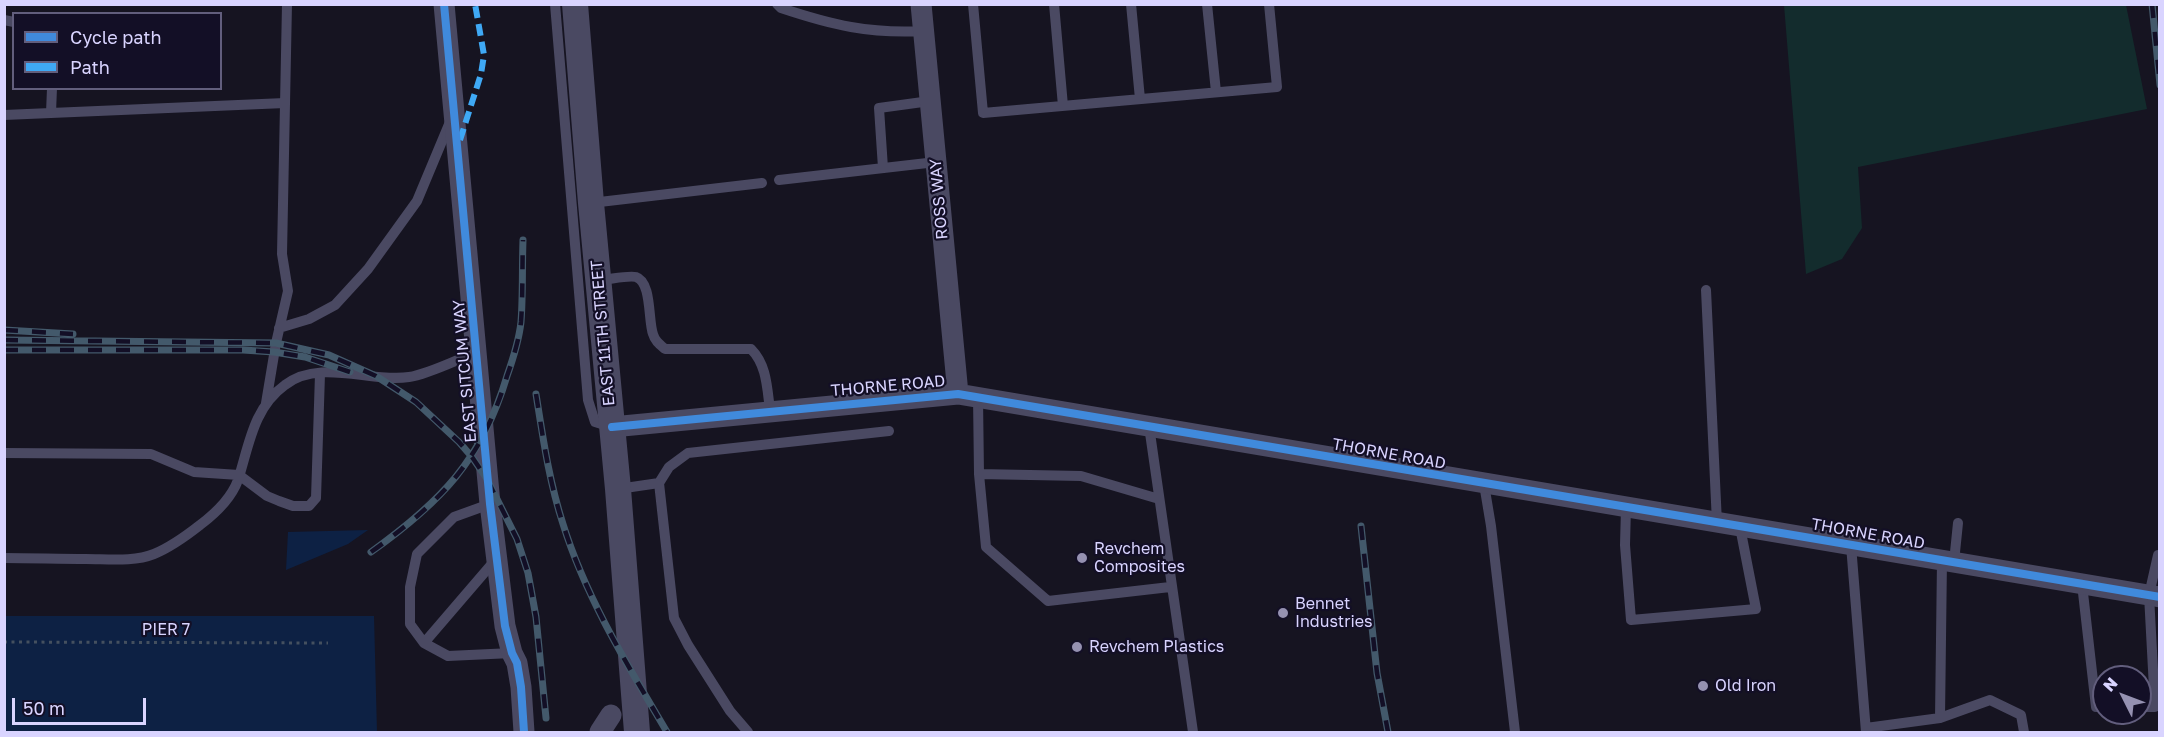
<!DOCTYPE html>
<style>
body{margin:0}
#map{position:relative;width:2164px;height:737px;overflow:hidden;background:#161421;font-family:"Golos Text",sans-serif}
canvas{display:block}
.frame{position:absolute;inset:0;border:6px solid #d9d4ff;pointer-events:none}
.legend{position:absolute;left:12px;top:12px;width:210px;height:78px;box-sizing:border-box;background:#130f26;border:2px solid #625e7d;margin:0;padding:8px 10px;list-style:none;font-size:18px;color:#d9d4ff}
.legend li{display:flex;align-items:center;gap:12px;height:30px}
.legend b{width:30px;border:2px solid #625e7d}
.north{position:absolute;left:2092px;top:665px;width:60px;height:60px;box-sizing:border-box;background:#130f26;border:2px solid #625e7d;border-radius:50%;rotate:312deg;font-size:16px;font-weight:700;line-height:24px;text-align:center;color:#d9d4ff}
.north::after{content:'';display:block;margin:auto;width:21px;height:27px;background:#9591b1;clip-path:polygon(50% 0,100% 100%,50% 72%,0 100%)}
.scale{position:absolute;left:12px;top:698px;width:134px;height:27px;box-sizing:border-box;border:3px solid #d9d4ff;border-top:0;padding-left:8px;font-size:18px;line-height:21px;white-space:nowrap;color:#d9d4ff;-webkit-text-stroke:4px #130f26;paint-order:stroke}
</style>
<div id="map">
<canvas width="2164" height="737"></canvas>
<div class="frame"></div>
<ul class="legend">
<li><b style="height:8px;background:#408adc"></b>Cycle path</li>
<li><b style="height:8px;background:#3fa9f5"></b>Path</li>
</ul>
<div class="north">N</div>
<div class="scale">50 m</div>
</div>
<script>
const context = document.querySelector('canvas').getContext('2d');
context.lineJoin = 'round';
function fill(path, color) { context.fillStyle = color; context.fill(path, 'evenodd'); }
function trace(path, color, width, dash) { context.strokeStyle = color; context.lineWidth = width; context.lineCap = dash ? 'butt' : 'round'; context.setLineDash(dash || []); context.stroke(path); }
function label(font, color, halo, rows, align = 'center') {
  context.font = font + ' "Golos Text",sans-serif'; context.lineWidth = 4.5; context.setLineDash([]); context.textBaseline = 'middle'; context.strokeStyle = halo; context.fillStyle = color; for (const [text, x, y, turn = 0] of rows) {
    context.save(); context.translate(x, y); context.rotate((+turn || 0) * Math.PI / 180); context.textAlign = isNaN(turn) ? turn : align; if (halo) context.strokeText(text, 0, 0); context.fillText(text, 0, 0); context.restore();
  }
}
fill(new Path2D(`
 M1784,5H2126L2147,109L1858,167L1862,228L1842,259L1806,274Z`), '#132c2d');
fill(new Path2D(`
 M368,530L348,544L286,570L288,532Z
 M5,616H374L377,732H5Z`), '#0d2144');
trace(new Path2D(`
 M4,642L328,643`), '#44505f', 3, [3, 4.5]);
trace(new Path2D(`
 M555,4L588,400L595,422L611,427
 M777,4L781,8C832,25 869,34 924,31
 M973,4L983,113L1277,87L1269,4
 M1054,4L1063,106
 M1131,4L1140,99
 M1207,4L1216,92
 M4,20L14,22
 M51,113L52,88
 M4,115L285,103
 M883,168L879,108L930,101
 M779,180L936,162
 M591,203L762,183
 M598,280C607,280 628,275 636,277C652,282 648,321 653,334C655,341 659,344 665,349H751C767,365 767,388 770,410
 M1706,290L1717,523
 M279,328L309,319L335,305L368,269L417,201L450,122
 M978,397L979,474
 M266,403L276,343L288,291L282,254L287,4
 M1149,426L1193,732
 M4,453L151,454L194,472L239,475L267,496L279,501L293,506H309L316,498L320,374
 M659,483L669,467L688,453L889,431
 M1484,484L1491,526L1515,732
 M618,489L659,483L674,618L688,645L730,711L748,732
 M1159,499L1081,476L979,474L986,547L1048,601L1170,587
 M490,504L454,517L417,554L410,587V624L424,643L448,656L512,653
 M1626,507L1625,545L1631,620L1756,609L1740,527
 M1851,545L1866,732
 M4,558C32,558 59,559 86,559C108,559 134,562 154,554C171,547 186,536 200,525C216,513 231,499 238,480C249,446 253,408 285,385C320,358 370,383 409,377C429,374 458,359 477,352
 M1954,562L1958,523
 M2082,584L2096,707H2104
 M424,643L497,558
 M2140,707H2155L2149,595L2158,555
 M1940,718L1942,560
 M1866,728L1940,718L1990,700L2021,715L2024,732`), '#4a4962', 10);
trace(new Path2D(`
 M444,4L490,504L505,626L512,653L517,663L521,687L524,732
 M921,4L958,394
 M612,427L958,394L2160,597
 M600,732L611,715`), '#4a4962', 21);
trace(new Path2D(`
 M575,4L591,203L618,489L637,732`), '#4a4962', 26);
const rail = new Path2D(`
 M2152,4L2160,85
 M4,330L73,334
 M4,340L276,343L329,355L376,376L416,402L459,442L472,457L487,479L517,539L528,573L536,617L546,718
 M4,350H243L274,352L305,357L350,372
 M536,394C543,438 549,481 563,524C586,598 628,666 667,732
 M1361,526L1377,673L1388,732
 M371,552C441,502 482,460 507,376C513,359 519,340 521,322C523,295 522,267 523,240`);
trace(rail, '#43596b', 7);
trace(rail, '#130f26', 4.5, [14]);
trace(new Path2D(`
 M460,140L481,74L484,55L475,4`), '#3fa9f5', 6, [12, 6]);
trace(new Path2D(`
 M444,4L490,504L505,626L512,653L517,663L521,687L524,732
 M612,427L958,394L2160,597`), '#408adc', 8);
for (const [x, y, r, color] of [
 [1082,558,6,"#9591b1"],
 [1283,613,6,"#9591b1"],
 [1077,647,6,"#9591b1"],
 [1703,686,6,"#9591b1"]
]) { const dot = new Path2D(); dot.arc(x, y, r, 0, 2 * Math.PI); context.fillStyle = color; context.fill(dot); trace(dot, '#130f26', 2); }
label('16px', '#d9d4ff', '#130f26', [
 ["ROSS WAY",939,199,-95],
 ["EAST 11TH STREET",603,333,-95],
 ["EAST SITCUM WAY",465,371,-95],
 ["THORNE ROAD",888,386,-5],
 ["THORNE ROAD",1389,454,10],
 ["THORNE ROAD",1868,534,10],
 ["PIER 7",166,630]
]);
label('16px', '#d9d4ff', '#130f26', [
 ["Revchem",1094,549],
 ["Composites",1094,567],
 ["Bennet",1295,604],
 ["Industries",1295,622],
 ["Revchem Plastics",1089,647],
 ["Old Iron",1715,686]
], 'left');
</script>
